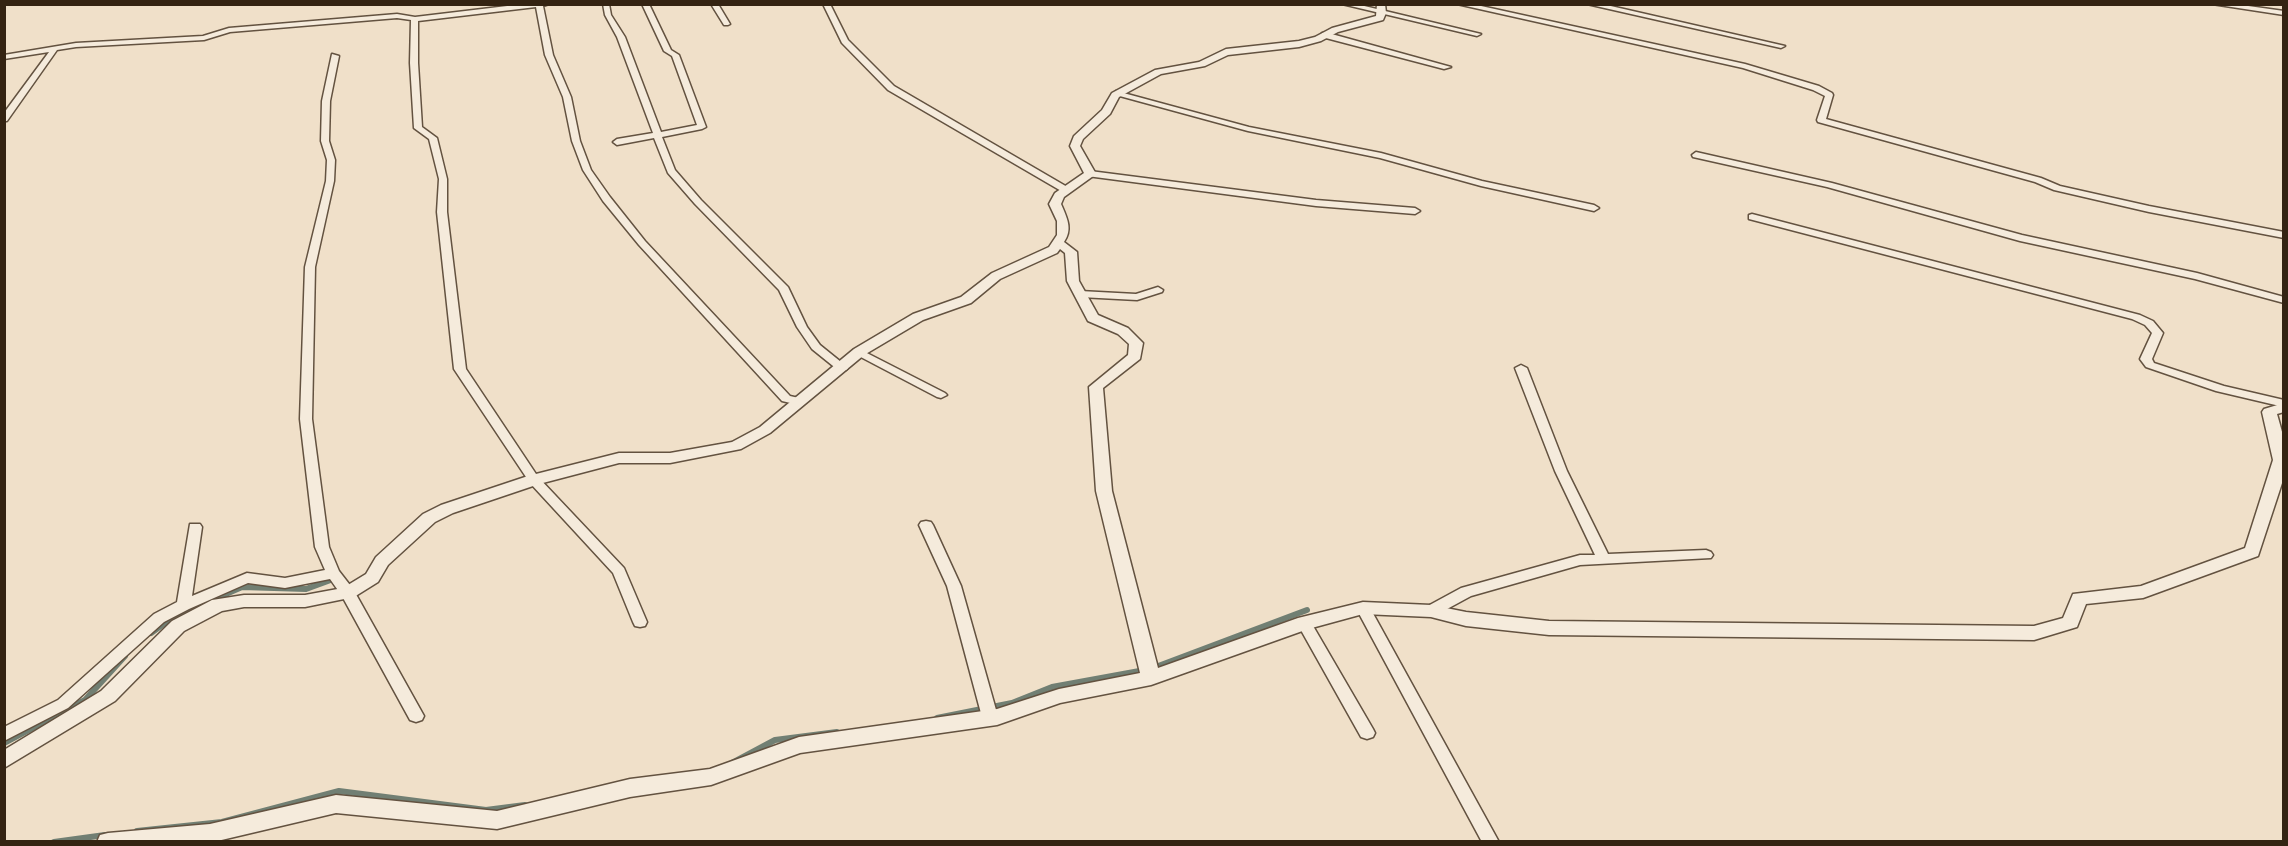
<!DOCTYPE html>
<style>
body{margin:0}
#map{position:relative;width:2288px;height:846px;overflow:hidden;background:#f0e0c9;font-family:"Sorts Mill Goudy",serif}
canvas{display:block}
.frame{position:absolute;inset:0;border:6px solid #342312;pointer-events:none}
</style>
<div id="map">
<canvas width="2288" height="846"></canvas>
<div class="frame"></div>
</div>
<script>
const context = document.querySelector('canvas').getContext('2d');
context.lineJoin = 'round';
function trace(path, color, width, dash) { context.strokeStyle = color; context.lineWidth = width; context.lineCap = dash ? 'butt' : 'round'; context.setLineDash(dash || []); context.stroke(path); }
function fill(path, color) { context.fillStyle = color; context.fill(path, 'evenodd'); }
trace(new Path2D(`
 M151,633L173,617L242,587L306,589L336,578
 M1153,668L1307,610
 M937,718L1012,703L1052,687L1145,670
 M4,743L85,700L125,656
 M732,763L775,740L837,732
 M137,831L222,822L339,791L486,810L525,805
 M54,842L105,835`), '#717f73', 6);
const minor = new Path2D(`
 M524,4H549L543,6L553,55L571,97L580,141L591,170L610,197L645,241L790,396L803,399L805,401L799,405L782,401L639,245L603,201L583,170L572,141L563,97L545,55L536,7L418,21V63L422,127L437,138L447,179V212L466,369L538,477L624,568L647,622L645,626L640,627L635,626L633,622L613,573L530,483L454,369L437,212L439,179L429,139L414,128L410,63L411,20L397,18L230,32L204,40L76,47L57,50L7,121H4V113L49,52L4,59V55L76,43L203,36L229,28L397,14L415,17Z
 M603,4H609L611,15L625,37L661,132L697,125L672,56L664,51L642,4H649L671,50L679,55L706,127L702,129L662,137L675,170L701,200L788,287L807,327L820,345L846,366L848,368L846,370H838L812,349L797,327L779,290L695,204L668,173L654,138L617,145L613,142L617,139L653,133L617,37L605,15Z
 M711,4H718L730,24L728,25H724Z
 M823,4H830L848,40L894,86L1069,188V192H1063L888,90L842,43Z
 M1342,4H1356L1481,34L1477,36Z
 M1457,4H1472L1745,64L1819,86L1832,93L1833,95L1826,119L2041,178L2060,186L2149,206L2284,232V238L2149,212L2054,190L2035,182L1818,122L1817,120L1825,96L1813,90L1743,68Z
 M1587,4H1602L1785,46L1781,48Z
 M2212,4H2234L2284,11V15Z
 M1322,33H1328L1451,67L1444,69L1322,37Z
 M332,54L339,56L330,101L329,141L335,160L334,181L315,267L312,419L329,547L339,571L353,589L424,716L422,720L416,722L410,720L342,596L330,579L285,588L248,583L189,609L164,622L68,708L4,741V727L58,700L154,614L177,602L190,524H200L202,527L192,596L247,573L285,578L325,570L315,547L300,419L305,267L326,181L327,160L321,141L322,101Z
 M1116,91L1249,127L1381,153L1482,181L1594,205L1599,208L1594,211L1481,186L1380,158L1248,131L1116,95Z
 M1696,152L1832,183L2022,235L2197,273L2284,297V303L2195,279L2020,241L1827,187L1693,157L1692,155Z
 M1090,171L1316,200L1415,208L1420,211L1415,214L1316,206L1087,176V172Z
 M1752,214L2140,315L2153,321L2163,333L2152,359L2154,363L2224,386L2284,400V407L2216,391L2146,367L2140,359L2152,333L2145,325L2132,319L1749,219V215Z
 M1158,287L1163,290L1162,292L1137,300L1080,297L1075,294L1080,291L1136,294Z
 M859,349L945,393L947,395L941,398L937,397L855,354L853,352L855,350Z
 M1521,365L1527,368L1567,471L1608,554L1706,550L1711,552L1713,555L1711,558L1580,565L1471,596L1436,615L1431,616L1426,615L1424,611L1426,607L1461,588L1580,555H1595L1555,471L1515,368Z
 M926,521L931,522L933,525L961,586L998,717L996,721L990,723L984,721L982,717L947,586L919,525L921,522Z
 M1363,603L1368,604L1370,608L1499,842H1482L1356,608L1358,604Z
 M1304,618L1309,619L1373,729L1375,733L1373,737L1367,739L1361,737L1297,623L1299,619Z`);
const tertiary = new Path2D(`
 M1377,4H1385L1386,13L1383,20L1338,32L1321,41L1299,47L1228,55L1205,66L1161,74L1119,97L1110,114L1083,139L1080,146L1096,174L1064,197L1061,204C1067,218 1073,229 1064,242L1077,252L1079,281L1098,315L1128,328L1143,343L1140,359L1103,388L1112,491L1158,668L1298,618L1363,602L1431,605L1466,612L1549,621L2034,626L2063,618L2073,594L2141,586L2245,548L2273,460L2262,412L2264,409L2284,403V412L2277,414L2284,439V477L2258,556L2143,598L2086,604L2077,627L2034,640L1549,635L1466,626L1431,617L1363,614L1308,629L1151,685L1060,703L997,725L800,753L711,785L630,797L497,829L336,813L213,842H97L100,835L108,833L210,824L336,795L497,811L630,779L710,769L799,737L997,709L1059,689L1140,673L1096,491L1089,387L1128,355L1129,344L1118,334L1088,321L1067,281L1065,253L1060,249L1057,253L1000,279L971,303L923,320L864,355L770,433L741,449L670,463H619L539,484L453,513L435,522L388,565L378,582L354,597L305,607H244L222,611L184,631L115,701L4,768V750L101,691L172,621L212,600L244,595H305L343,588L366,574L376,557L423,514L441,505L528,476L619,453H670L732,442L760,427L854,349L913,314L961,297L992,273L1049,247L1057,235V221L1049,204L1055,193L1084,173L1070,146L1074,136L1102,110L1112,93L1155,70L1199,62L1226,49L1299,41L1315,37L1332,28L1376,16Z`);
trace(minor, '#635240', 3);
trace(tertiary, '#635240', 3);
fill(minor, '#f5ebdc');
fill(tertiary, '#f5ebdc');
</script>
